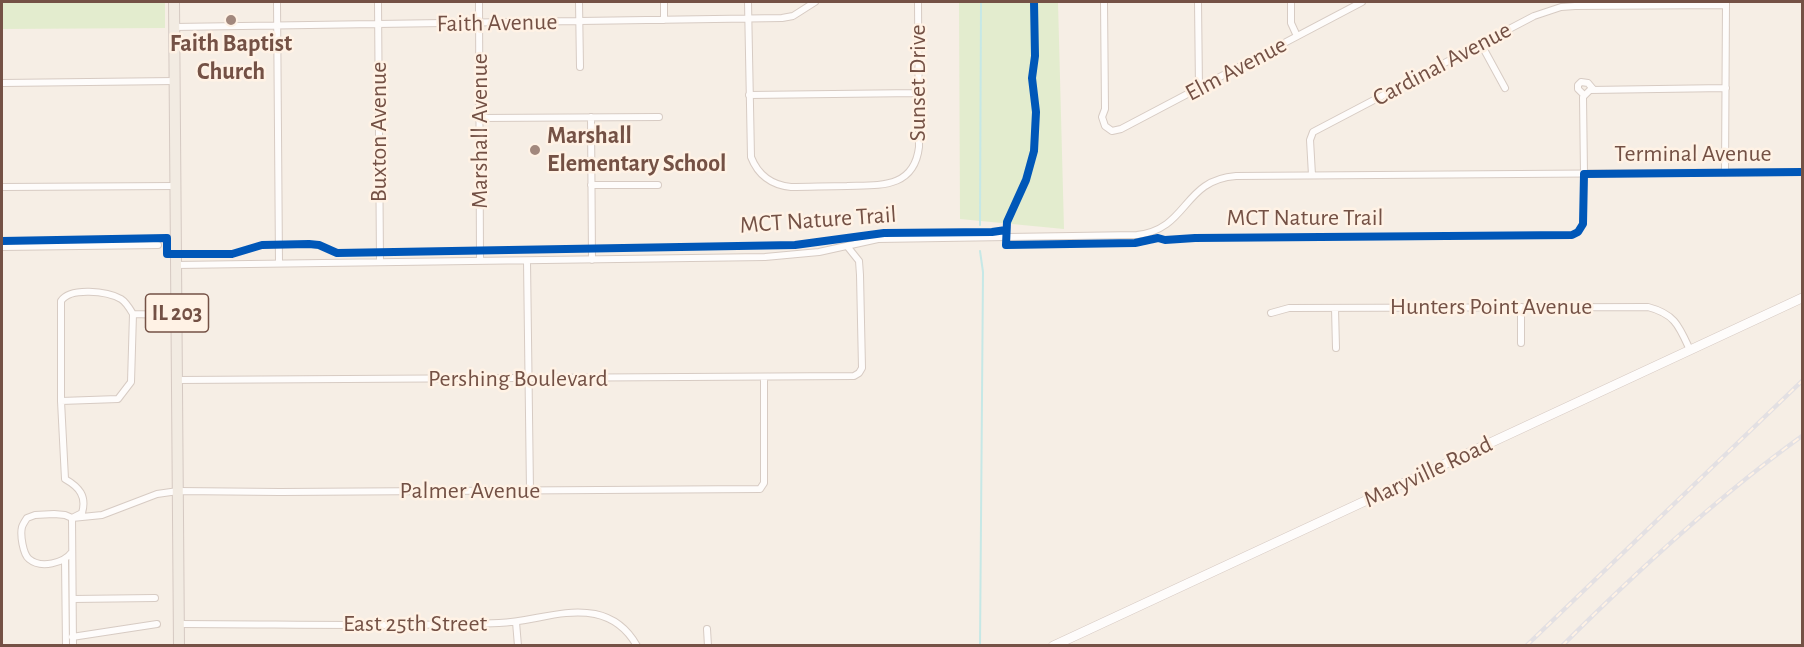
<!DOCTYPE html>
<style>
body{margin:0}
#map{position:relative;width:1804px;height:647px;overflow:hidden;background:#f6eee5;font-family:"Alegreya Sans",sans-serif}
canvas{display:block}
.frame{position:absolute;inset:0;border:3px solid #745145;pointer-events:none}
</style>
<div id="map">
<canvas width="1804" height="647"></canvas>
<div class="frame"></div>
</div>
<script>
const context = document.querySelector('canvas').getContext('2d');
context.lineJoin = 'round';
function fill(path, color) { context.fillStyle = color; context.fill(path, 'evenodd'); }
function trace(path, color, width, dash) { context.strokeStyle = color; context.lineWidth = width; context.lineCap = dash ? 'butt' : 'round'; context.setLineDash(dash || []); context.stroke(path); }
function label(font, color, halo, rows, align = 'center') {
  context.font = font + ' "Alegreya Sans",sans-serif'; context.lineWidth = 5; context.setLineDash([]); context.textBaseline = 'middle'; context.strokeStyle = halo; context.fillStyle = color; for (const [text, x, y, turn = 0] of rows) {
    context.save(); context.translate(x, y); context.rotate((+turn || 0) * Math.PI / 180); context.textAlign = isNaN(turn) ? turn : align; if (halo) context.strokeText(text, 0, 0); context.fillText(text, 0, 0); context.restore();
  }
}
fill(new Path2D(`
 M2,2H165V28L2,29Z
 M959,2H1058L1064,229L960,219Z`), '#e3ecce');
trace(new Path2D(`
 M980,225L981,2
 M980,251L983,272L980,646`), '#c6e8e6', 2);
const street = new Path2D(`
 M277,2L279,263
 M378,2L380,262
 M479,2L480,261
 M579,2L580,67
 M664,2V20
 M748,2L751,157C758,175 771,185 791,187C809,187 828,186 847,186C879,185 914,189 919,147L918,2
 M1104,2L1105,109L1102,117L1105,126L1112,131L1121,129L1362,2
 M1198,2L1199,88
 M1291,2V23L1297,36
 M174,27L782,18L793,16L815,2
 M1481,44L1505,88
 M2,83L175,81
 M749,95L918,93
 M1584,95L1578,89V85L1581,82L1588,83L1593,89
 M591,117L592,260
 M480,118L659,117
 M1725,173L1726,2
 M1584,174L1583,97L1590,90L1726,88
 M1312,175L1310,140L1313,132L1534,16L1561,7L1575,6L1726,5
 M591,185H658
 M2,187L176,186
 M2,247L158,245
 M527,261L530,491
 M176,265L765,257L819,252L878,239L1137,235C1189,229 1182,180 1236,176L1802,172
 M1521,307V343
 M1335,308L1336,348
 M1271,313L1289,308L1648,307C1675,314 1679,326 1690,350
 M133,314L166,315
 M177,380L854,376L859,373L862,368L860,275L859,261L847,246
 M61,401L118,399L131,382L133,314C130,309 126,302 121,299C107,291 70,287 61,301V401L65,479C79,487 87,496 82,513L72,518L73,646
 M72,552C64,563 41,569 29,559C23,554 20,535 22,527C23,524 25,521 27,518L35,515L54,514L65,515L72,518L102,515L157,494L178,491L280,492L760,489L764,483V377
 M65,560L66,646
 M73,599L155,598
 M516,622L518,646
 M179,624C285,624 393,627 499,623C532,622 562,608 595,614C614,618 627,628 637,646
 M707,629L708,646
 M72,637L157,624`);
const secondary = new Path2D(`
 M1053,646L1802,298`);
const primary = new Path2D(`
 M174,2L179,646`);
trace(street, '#d7cbc3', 8);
trace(secondary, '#d6c9c2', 10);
trace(primary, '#d5c9c2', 12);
trace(street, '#fefcfb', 6);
trace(secondary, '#fefcfb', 9);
trace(primary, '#f2ebe2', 10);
const rail = new Path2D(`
 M1526,646L1802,381
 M1562,646C1637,571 1716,498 1802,436`);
trace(rail, '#e3e0e3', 4.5);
trace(rail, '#fff2e5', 2, [7]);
trace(new Path2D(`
 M1034,2L1035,56L1032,78L1036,112L1034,151L1026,180L1007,222L1006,245L1135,243L1158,238L1165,240L1195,238L1572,235L1578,232L1583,224L1584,174L1802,172
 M2,241L167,238V254H232L262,245L309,244L319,245L337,253L795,245L884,233L992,232L1006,230`), '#0057b8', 8);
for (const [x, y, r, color] of [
 [231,20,6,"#a2887d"],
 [535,150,6,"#a2887d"]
]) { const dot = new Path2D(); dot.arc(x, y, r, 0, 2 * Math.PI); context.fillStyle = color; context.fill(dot); trace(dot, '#fff2e5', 2); }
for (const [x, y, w] of [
 [177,313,63]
]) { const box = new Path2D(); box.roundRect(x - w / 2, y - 19, w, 38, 4.5); context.fillStyle = '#fff2e5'; context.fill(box); trace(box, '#745145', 1.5); }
label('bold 22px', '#745145', null, [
 ["IL 203",177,313]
]);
label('24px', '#745145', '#fff2e5', [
 ["Faith Avenue",497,23,-1],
 ["Cardinal Avenue",1442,64,-28],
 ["Elm Avenue",1236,69,-28],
 ["Sunset Drive",918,83,-90],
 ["Marshall Avenue",480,131,-90],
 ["Buxton Avenue",379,132,-90],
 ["Terminal Avenue",1693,154],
 ["MCT Nature Trail",1305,218],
 ["MCT Nature Trail",818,220,-4],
 ["Hunters Point Avenue",1491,307],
 ["Pershing Boulevard",518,379],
 ["Maryville Road",1428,472,-25],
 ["Palmer Avenue",470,491],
 ["East 25th Street",415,624]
]);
label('bold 24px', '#745145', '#fff2e5', [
 ["Faith Baptist",231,44],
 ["Church",231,72],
 ["Marshall",547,136,"left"],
 ["Elementary School",547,164,"left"]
]);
</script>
